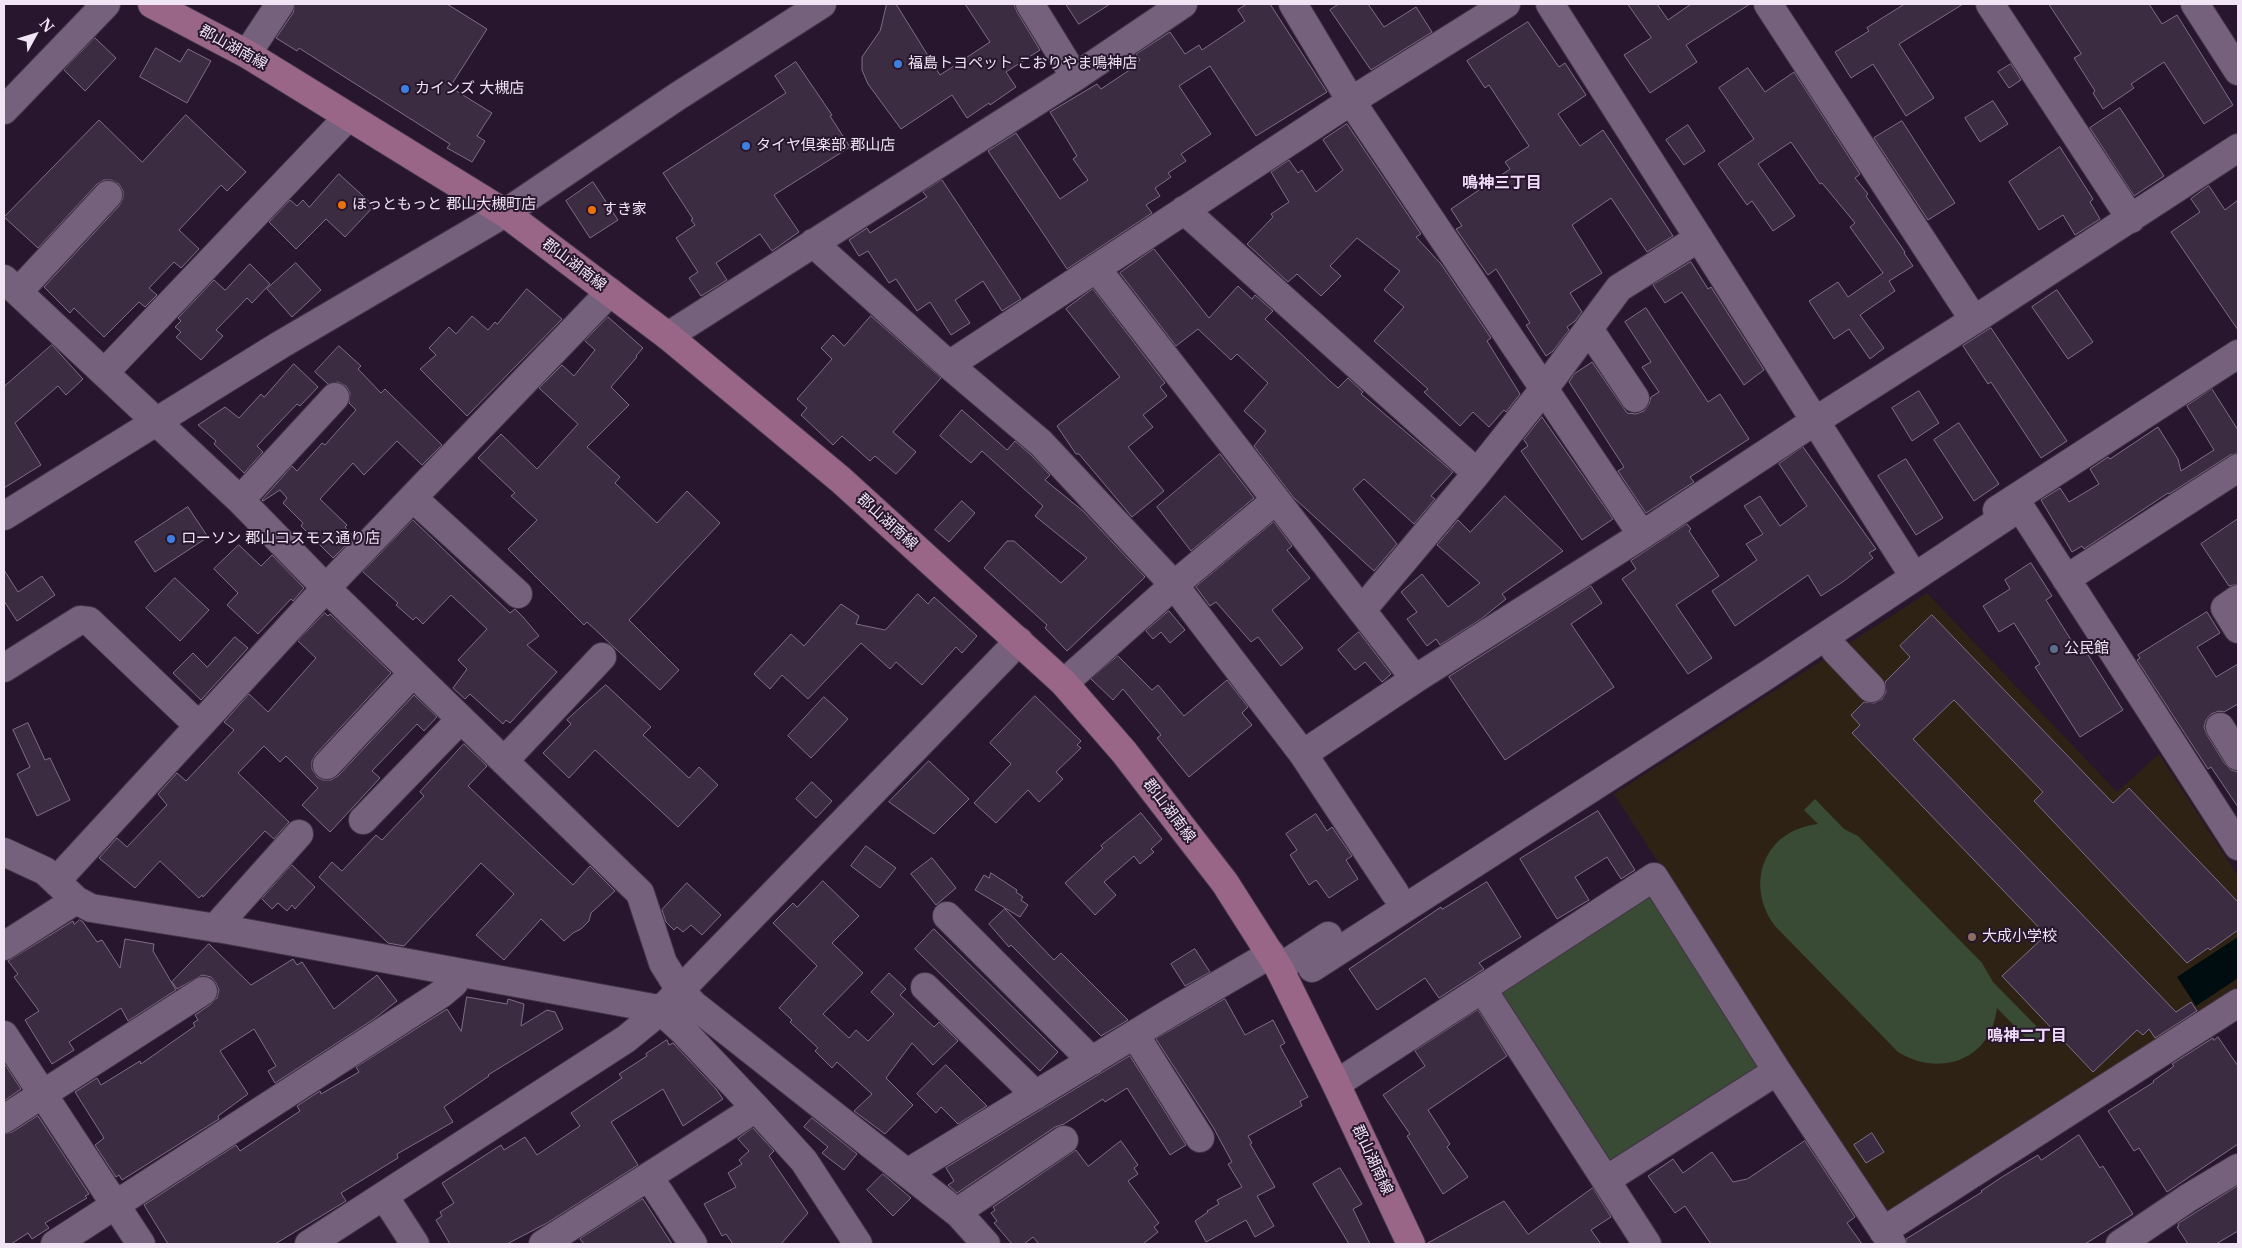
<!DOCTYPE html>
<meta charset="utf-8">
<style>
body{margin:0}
#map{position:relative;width:2242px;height:1248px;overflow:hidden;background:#27162d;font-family:"Libre Baskerville",serif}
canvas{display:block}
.frame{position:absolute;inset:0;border:5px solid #f1e5f5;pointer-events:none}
.north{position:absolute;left:10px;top:10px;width:50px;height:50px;-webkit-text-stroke:4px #27162d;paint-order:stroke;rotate:51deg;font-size:14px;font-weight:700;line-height:20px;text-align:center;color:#f1e5f5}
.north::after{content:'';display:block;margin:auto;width:18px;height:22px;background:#f1e5f5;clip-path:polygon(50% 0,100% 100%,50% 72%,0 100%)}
</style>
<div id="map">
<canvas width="2242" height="1248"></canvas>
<div class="frame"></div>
<div class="north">N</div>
</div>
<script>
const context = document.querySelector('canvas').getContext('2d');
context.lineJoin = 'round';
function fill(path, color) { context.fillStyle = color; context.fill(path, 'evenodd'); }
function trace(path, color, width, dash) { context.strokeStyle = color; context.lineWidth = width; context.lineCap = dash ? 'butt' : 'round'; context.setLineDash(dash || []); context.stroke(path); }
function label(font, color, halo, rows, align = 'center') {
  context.font = font + ' "Libre Baskerville","Noto Sans JP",serif'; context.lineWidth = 4; context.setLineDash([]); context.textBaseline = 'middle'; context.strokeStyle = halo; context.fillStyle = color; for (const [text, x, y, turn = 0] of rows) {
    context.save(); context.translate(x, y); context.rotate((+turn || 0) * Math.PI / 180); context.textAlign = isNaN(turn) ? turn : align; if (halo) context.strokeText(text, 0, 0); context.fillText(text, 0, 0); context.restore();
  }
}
fill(new Path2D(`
 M1927,593L2117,792L2159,754L2238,876V998L1891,1222L1614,794Z`), '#2e2214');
fill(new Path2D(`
 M1815,799L1844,829L1858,836L1982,963L1993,982L2044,1034L2032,1044L1997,1008C1991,1060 1940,1078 1898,1052L1775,926C1744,884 1764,830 1818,824L1804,810Z
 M1646,898H1657L1760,1061L1759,1070L1615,1164L1604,1161L1501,1001L1502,990Z`), '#394a35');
fill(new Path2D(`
 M2238,937V978L2196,1006L2177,977Z`), '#000d10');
const building = new Path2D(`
 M295,4H447L487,29L450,87L492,113L477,136L485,141L472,162L447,148L450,144L299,48L297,51L276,38L293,13Z
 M887,4H896L940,75L990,42L965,4H1014L1017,12L1040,50L1006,72L1016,87L990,105L989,103L967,118L952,95L901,129L868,84L862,70V57L880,31Z
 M1066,4H1110L1079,24Z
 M1247,4H1270L1327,92L1256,136L1210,66L1179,86L1211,134L1181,154L1186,161L1168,173L1171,177L1155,188L1160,196L1146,205L1152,213L1067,269L988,151L1016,133L1060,199L1088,180L1073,159L1077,156L1050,112L1097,84L1101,89L1137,65L1136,63L1140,60L1136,54L1170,32L1185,54L1199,45L1202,50L1245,21L1238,10Z
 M1339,4H1368L1384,27L1416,7L1432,32L1371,70L1330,10Z
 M1628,4H1657L1668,20L1691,4H1750L1686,45L1697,62L1650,93L1624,55L1651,38Z
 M1905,4H1963L1899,44L1934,98L1906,116L1873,64L1851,78L1835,52L1869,31L1867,28Z
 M2049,4H2149L2162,24L2177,15L2233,105L2204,124L2164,62L2131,84L2134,88L2103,109L2093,93L2095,91L2074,58L2081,54Z
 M1528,22L1559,67L1565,63L1586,95L1558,114L1580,146L1603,130L1673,236L1647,252L1611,198L1572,225L1602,273L1570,293L1582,312L1575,321L1567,327L1569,330L1553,351L1546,356L1526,325L1530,323L1496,269L1488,275L1456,229L1462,226L1451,209L1510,169L1505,162L1529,146L1489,85L1485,88L1467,61Z
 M95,38L116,58L85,91L64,70Z
 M156,48L180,62L188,49L211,61L187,103L140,77Z
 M796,62L832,115L830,116L850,147L774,195L799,232L772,251L760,234L716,263L727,280L701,296L689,278L698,272L676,238L695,225L691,220L693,219L663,173L786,93L775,76Z
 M2011,64L2021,80L2009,88L1998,72Z
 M1748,68L1765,92L1794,72L1860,174L1855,178L1868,194L1866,196L1905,252L1904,253L1913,266L1889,281L1895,291L1860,315L1884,348L1870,359L1849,329L1834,339L1809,301L1838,282L1848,297L1883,273L1850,227L1855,223L1822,183L1820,184L1791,142L1758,164L1795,216L1773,231L1752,201L1747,205L1718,164L1754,139L1719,88Z
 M1993,101L2008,124L1980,142L1965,118Z
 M2120,108L2164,176L2134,196L2090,128Z
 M186,115L246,172L227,191L221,185L179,230L199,249L181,268L174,262L149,288L157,295L145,307L139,302L104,337L74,308L70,313L44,287L119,206L123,198V191L119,184L111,180H104L97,184L38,248L4,217L99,120L142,162Z
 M1902,121L1955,203L1928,220L1874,138Z
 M1347,124L1421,234L1416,237L1441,264L1491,338L1487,341L1520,394L1506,412L1504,410L1489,427L1473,412L1460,426L1424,392L1428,389L1374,341L1404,307L1384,290L1400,271L1357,238L1330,266L1341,276L1321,296L1297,274L1288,282L1247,244L1273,217L1271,214L1289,202L1271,172L1289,160L1298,173L1302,170L1316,192L1343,170L1323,140Z
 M1688,125L1705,151L1684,165L1666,140Z
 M2060,147L2093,199L2090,202L2100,219L2075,235L2063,215L2039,230L2009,182Z
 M339,174L374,206L345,237L326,219L296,249L269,222L290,200L297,206L303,200L309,207Z
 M942,180L1021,299L1002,311L983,281L955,300L970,323L951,335L930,302L917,311L896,279L889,283L868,251L859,256L849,240L867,228L870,233L927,197L923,192Z
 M593,182L618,220L590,238L566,201Z
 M2209,186L2225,210L2238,200V330L2171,232L2200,212L2191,199Z
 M1154,249L1209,318L1238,286L1252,299L1255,295L1273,311L1265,319L1330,381L1338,388L1348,378L1363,392L1361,394L1453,472L1431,496L1435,499L1414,524L1364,479L1353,489L1397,544L1374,571L1294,498L1254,446L1266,431L1244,411L1268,383L1237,354L1231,360L1198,329L1176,346L1120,273Z
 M1691,262L1708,289L1711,287L1764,370L1744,385L1682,292L1665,303L1653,285Z
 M296,263L321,290L292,317L267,289Z
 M250,264L270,284L252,303L247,298L216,330L223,336L201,360L176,337L181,332L175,327L181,321L178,318L214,280L225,290Z
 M527,289L562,319L467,416L420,369L436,355L429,348L449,327L456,334L472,316L488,330L495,322L497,324Z
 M1093,289L1165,383L1160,387L1167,396L1143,415L1153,427L1128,447L1164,491L1132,517L1079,454H1076L1057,426L1120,377L1066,309Z
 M2057,290L2093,342L2068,359L2032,307Z
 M1646,308L1708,402L1720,394L1749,439L1690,477L1694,482L1646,513L1618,471L1624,467L1569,382L1574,374L1592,362L1627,413L1636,414L1644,411L1649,404L1651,397L1659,392L1642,367L1651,362L1625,322Z
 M871,316L941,378L893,432L916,452L896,474L875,456L870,461L842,436L833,445L801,415L807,408L797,399L832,359L821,348L833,335L844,346Z
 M608,317L643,348L636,356L637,357L611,387L629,405L587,447L620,477L615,483L657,523L687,491L720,523L629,620L679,670L660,690L587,622L584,625L508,549L537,520L511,496L515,493L478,458L501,434L537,469L578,424L539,388L562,365L574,376L595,350L585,341Z
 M1991,328L2067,441L2041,458L1991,382L1988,384L1963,346Z
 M52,345L83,379L66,395L58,386L15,423L41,465L4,488V387Z
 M339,346L361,366L358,369L381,393L385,389L442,445L422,465L397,441L364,475L353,463L320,499L347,525L345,527L354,537L333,558L301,526L303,523L283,503L287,498L280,490L263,501L262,500L292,466L297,471L322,443L325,445L356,410L349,403L350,393L346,386L338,382L328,384L315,372Z
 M294,364L318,387L300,406L297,404L257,446L263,452L244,473L214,444L216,441L198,425L225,407L239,418L261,394L264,397Z
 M2212,389L2238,430V453L2230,455L2169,494L2168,493L2084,549L2082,546L2072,552L2041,500L2060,488L2069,502L2099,484L2090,469L2108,457L2110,459L2158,427L2178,459L2181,471L2214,450L2187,406Z
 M1919,391L1939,423L1912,441L1892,408Z
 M962,410L1007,450L1015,441L1030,454L1050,475L1045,480L1083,511L1145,577L1067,651L1045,628L1047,625L984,568L1007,541H1014L1061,583L1087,558L1035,516L1043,506L982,451L971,463L940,436Z
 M1542,417L1613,519L1582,540L1521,451L1528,446L1524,440Z
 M1959,423L1999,484L1974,501L1934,440Z
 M1803,447L1876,549L1869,553L1873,558L1844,581L1821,596L1808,575L1735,626L1712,591L1757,560L1746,544L1763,534L1744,506L1760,496L1780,526L1807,506L1779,464Z
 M1220,454L1254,498L1191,551L1157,507Z
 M1906,459L1943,518L1916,535L1878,476Z
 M1505,496L1563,551L1502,594L1506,599L1481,619L1440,645L1436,639L1427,646L1407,619L1417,612L1401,592L1422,574L1448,607L1480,583L1437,545L1458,520L1470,532Z
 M962,501L975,513L949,542L935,530Z
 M188,507L208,537L155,572L135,542Z
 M2238,519V584L2229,586L2201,544Z
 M413,520L510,613L515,609L523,617L539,636L527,645L557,672L510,723L506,720L503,724L470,694L465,699L453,688L467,669L458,660L487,629L451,595L423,624L416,617L413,620L396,605L398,603L363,572Z
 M1274,522L1292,546L1287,550L1310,578L1272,610L1303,648L1281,666L1258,637L1251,642L1216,602L1210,606L1196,587Z
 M1687,524L1691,529L1689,531L1719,576L1676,605L1712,658L1688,674L1622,579L1636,569L1631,561Z
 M239,545L261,566L272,555L304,588L293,601L291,599L258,634L227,605L238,593L214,569Z
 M2031,563L2052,596L2046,600L2078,651L2083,647L2123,710L2080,737L2035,667L2040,664L2014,623L1999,632L1983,606L2010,589L2005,580Z
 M4,570L18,592L42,576L55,595L17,621L4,601Z
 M175,578L209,610L180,641L146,608Z
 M1591,586L1602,603L1571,624L1614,687L1505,760L1449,677Z
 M918,594L928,604L934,597L977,636L962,653L956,647L922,685L896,662L890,669L861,643L808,699L782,675L770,689L754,674L791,634L804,646L841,604L859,616L856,624L885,630Z
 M1169,611L1185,630L1170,643L1161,632L1153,639L1146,631Z
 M2207,612L2220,633L2197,647L2216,677L2238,664V704L2224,712L2219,711L2211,714L2206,720L2204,727L2207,735L2225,764L2231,770L2238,772V807L2211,767L2208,769L2137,660L2140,658L2138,655Z
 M325,613L328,616L330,614L391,673L316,754L312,761V769L317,777L323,780H331L338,776L414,695L437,717L424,731L417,724L372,771L380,778L330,832L302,805L318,788L286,756L280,762L264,746L238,773L289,822L274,839L265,831L203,897L202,895L199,898L160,861L135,888L99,858L117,838L127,847L167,805L158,794L177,773L186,781L234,730L224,722L249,694L268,712L316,658L298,641Z
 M1932,615L2113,803L2129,788L2238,902V930L2210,950L2208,948L2187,963L2034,801L2043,792L1954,700L1913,739L2176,1012L2191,1002L2197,1011L2155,1038L2149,1029L2143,1035L2137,1030L2093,1072L2002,976L2046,935L1852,733L1860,725L1851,715L1864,702L1874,703L1882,699L1886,692L1885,682L1910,657L1900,646Z
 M1359,632L1391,674L1382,682L1365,662L1355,670L1338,650Z
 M235,637L248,648L201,700L173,673L193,653L207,667Z
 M1118,656L1152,690L1158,685L1184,716L1227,680L1248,707L1242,713L1252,725L1189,777L1157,738L1161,735L1123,689L1113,700L1091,679Z
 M606,685L651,727L643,735L689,778L699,767L718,785L678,827L595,750L569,778L543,753L571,724L567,720Z
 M1035,696L1081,741L1077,745L1081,748L1056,772L1063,779L1039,802L1028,790L996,823L974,803L1011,764L990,743Z
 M824,697L848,719L811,758L788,736Z
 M28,723L45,760L50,758L70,800L37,816L17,774L30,767L13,730Z
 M464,744L487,766L468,786L573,885L590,866L615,891L591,913L589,921L581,929L573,933L564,941L541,919L504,960L476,935L514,894L481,863L404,946L388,943L319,877L332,862L342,871L376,835L382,840L424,796L420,792Z
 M929,761L969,799L934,834L889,802Z
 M812,782L832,801L816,818L796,799Z
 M1598,811L1635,870L1621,879L1607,857L1575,877L1589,900L1557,919L1520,859Z
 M1141,813L1162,839L1151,849L1154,852L1140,864L1134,856L1104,882L1116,895L1095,915L1065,883L1103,848L1101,846Z
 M1316,814L1327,831L1332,827L1352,856L1346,860L1358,879L1329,898L1316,880L1309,885L1290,855L1297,850L1286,834Z
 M866,846L896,868L880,888L851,866Z
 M932,858L956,888L936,905L911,874Z
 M292,865L315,887L295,909L292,905L287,911L278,903L272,909L262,899Z
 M991,873L1017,890L1016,892L1023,897L1021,900L1028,905L1020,917L975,890L984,875L989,878Z
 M823,881L859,916L832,943L863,973L823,1014L849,1038L856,1030L868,1041L894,1014L871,992L889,973L906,989L900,995L934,1027L939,1022L958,1041L933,1065L912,1043L886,1078L913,1105L885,1134L854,1111L872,1094L837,1062L832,1068L815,1051L818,1048L790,1022L792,1020L779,1008L817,966L773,923L793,903L797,907Z
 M1487,882L1521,937L1479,963L1484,969L1439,998L1425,978L1377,1010L1349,969L1441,907L1442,909Z
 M687,883L721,915L702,935L691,925L683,932L677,927L674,930L666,922L662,910Z
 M1005,909L1054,960L1061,953L1128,1020L1101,1036L1011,945L1009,947L989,924Z
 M80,920L83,922L97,942L102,940L120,968L125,939L154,944L153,951L176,990L128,1021L121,1008L69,1042L74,1050L52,1064L25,1020L39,1011L14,977L18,974L8,961L73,921L74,924Z
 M934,929L1058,1052L1040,1071L915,949Z
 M209,944L251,985L293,959L297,965L302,962L334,1009L377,975L397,1001L374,1019L275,1083L268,1071L276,1066L254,1029L220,1051L248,1094L218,1116L219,1119L122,1180L119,1175L116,1177L95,1145L104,1138L75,1092L97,1078L101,1085L140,1061L141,1064L195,1026L193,1023L198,1020L195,1015L211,1004L217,998L219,990L216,983L211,977L202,975L177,989L172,982Z
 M1195,949L1210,972L1185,986L1171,964Z
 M467,997L507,1004L508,999L524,1004L521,1026L547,1010L555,1012L563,1029L488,1075L489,1076L444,1107L453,1122L397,1154L398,1158L341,1193L346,1201L275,1244H168L144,1205L236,1145L240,1151L300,1111L297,1106L320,1091L321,1094L359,1072L356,1067L447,1009L461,1031Z
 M1225,999L1245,1035L1273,1020L1285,1043L1280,1046L1308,1097L1300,1101L1302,1106L1248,1136L1252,1143L1250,1144L1275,1187L1257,1196L1274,1226L1255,1237L1246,1220L1206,1242L1195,1221L1208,1212L1207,1211L1219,1204L1217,1200L1242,1187L1228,1164L1232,1162L1213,1127L1156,1039Z
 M1478,1010L1507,1056L1428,1110L1450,1144L1447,1147L1468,1177L1443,1194L1407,1136L1410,1134L1383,1095L1425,1066L1415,1051Z
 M2218,1037L2238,1066V1144L2167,1192L2139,1148L2134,1151L2108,1111L2154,1082L2153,1081L2174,1066L2172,1064L2213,1038L2214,1040Z
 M667,1040L669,1045L673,1043L716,1089L723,1099L683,1126L663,1089L611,1122L638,1165L547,1223L507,1244H450L436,1220L442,1216L440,1212L454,1203L442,1183L501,1145L504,1150L525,1137L537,1155L580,1126L571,1113L622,1078L619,1074L647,1056L646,1054Z
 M1130,1056L1186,1145L1170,1155L1127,1088L1105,1102L1103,1099L1064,1124L1055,1127L957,1193L948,1185L954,1181L946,1168Z
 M4,1063L21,1089L4,1101Z
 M946,1065L987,1106L958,1124L941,1107L936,1113L917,1094Z
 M38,1116L89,1194L85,1196L87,1198L45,1223L49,1228L32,1239L28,1233L11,1244H4V1134L12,1132Z
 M812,1118L857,1154L844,1170L822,1153L828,1147L804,1127Z
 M753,1128L774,1151L769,1156L808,1213L781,1244H733L726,1234L722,1236L704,1204L736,1187L728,1173L742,1164L739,1160L749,1151L738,1139Z
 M1872,1133L1884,1152L1866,1163L1854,1145Z
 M2079,1135L2100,1168L2103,1166L2133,1214L2085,1244H1907L1906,1239L1982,1192L1981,1191L2002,1177L2038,1155L2041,1160Z
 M1121,1141L1138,1165L1134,1168L1138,1174L1128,1181L1159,1223L1154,1227L1158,1232L1143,1244H1039L1033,1237L1024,1244H1012L994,1223L997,1221L991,1213L995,1210L993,1207L1076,1150L1088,1166Z
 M1805,1141L1855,1217L1847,1223L1862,1244H1711L1685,1206L1675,1213L1648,1176L1673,1159L1683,1173L1712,1152L1733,1182L1747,1179Z
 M1340,1168L1362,1204L1353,1209L1370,1244H1349L1313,1184Z
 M883,1174L911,1198L893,1216L867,1190Z
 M2238,1186V1231L2216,1244H2188L2177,1227L2179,1226L2178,1224Z
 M1593,1188L1611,1217L1591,1230L1601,1244H1426L1504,1201L1528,1234Z
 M643,1199L672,1244H584L580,1239Z`);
fill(building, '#3c2c41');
trace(building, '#816c88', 1);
const minor = new Path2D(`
 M1030,4L1075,77
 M1293,4L1351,101L1642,535
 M1550,4L1908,567
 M1768,4L1974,320
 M1990,4L2131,219
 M2195,4L2238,71
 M247,54L280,4
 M4,110L106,4
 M1184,210L1477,473
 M813,243L949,365L1041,443L1174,585L1303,754L1395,893
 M1096,268L1415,679
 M4,279L240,500L326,588L640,893L663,963L680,990L694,1005L959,1214L986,1244
 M18,292L108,195
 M1589,329L1635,398
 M668,336L1075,77L1183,4
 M949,365L1351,101L1506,4
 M105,372L348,117
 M413,498L518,594
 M240,500L335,397
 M1997,510L2238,354
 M4,516L280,345L505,213L678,96L822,4
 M2066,579L2238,468
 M2238,599L2225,608L2238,629
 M1362,610L1477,473L1544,389L1619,288L1699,238
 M1835,650L1871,688
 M4,668L80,620L89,621L199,726
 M1064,683L1174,585L1276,500
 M2220,727L2238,756
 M1303,754L1415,679L1642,535L1815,421L1974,320L2238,148
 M504,761L602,657
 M327,765L413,673
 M363,820L461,719
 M4,852L45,871L76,900L91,908L229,930L653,1008L670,1019L684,1032L756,1108L804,1161L858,1244
 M57,880L326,588L610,292
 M947,916L1092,1061
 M215,928L299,834
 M4,946L76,900
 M1279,968L1328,936
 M1312,968L1767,675L2020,507L2238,846
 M925,987L1036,1095
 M1483,990L1647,1244
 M4,1035L141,1244
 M1135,1035L1200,1138
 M1336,1084L1654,877L1777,1071L1892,1244
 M4,1119L203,991
 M907,1173L1168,1014L1271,954
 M649,1177L693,1244
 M1606,1180L1777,1071
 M384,1196L415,1244
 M957,1212L1064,1140
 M1883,1231L2238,1003
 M55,1244L441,994L454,983L458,973
 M309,1244L626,1039L659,1012L1019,641
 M543,1244L756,1108
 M2120,1244L2188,1198L2238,1168`);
const major = new Path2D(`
 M152,4L247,54L505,213L668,336L841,480L1064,683L1124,752L1225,883L1279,968L1336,1084L1411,1244`);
trace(minor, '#423446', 30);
trace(major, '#423446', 30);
trace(minor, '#76617d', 28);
trace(major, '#968', 28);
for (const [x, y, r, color] of [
 [898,64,5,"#3f7fe0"],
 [405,89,5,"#3f7fe0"],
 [746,146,5,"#3f7fe0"],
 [342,205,5,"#e8710a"],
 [592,210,5,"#e8710a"],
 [171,539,5,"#3f7fe0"],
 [2054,649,5,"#5c6f8a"],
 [1972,937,5,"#8d6e63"]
]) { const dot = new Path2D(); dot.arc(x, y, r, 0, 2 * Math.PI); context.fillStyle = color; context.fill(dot); trace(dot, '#27162d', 2); }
label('15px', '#f1e5f5', '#27162d', [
 ["郡山湖南線",233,48,29],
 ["郡山湖南線",574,265,37],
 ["郡山湖南線",887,522,42],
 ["郡山湖南線",1169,811,53],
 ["郡山湖南線",1372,1160,65]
]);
label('15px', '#f1e5f5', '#27162d', [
 ["福島トヨペット こおりやま鳴神店",908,64],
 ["カインズ 大槻店",415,89],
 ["タイヤ倶楽部 郡山店",756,146],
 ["ほっともっと 郡山大槻町店",352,205],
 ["すき家",602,210],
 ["ローソン 郡山コスモス通り店",181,539],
 ["公民館",2064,649],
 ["大成小学校",1982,937]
], 'left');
label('bold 16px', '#f0d9f9', '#27162d', [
 ["鳴神三丁目",1502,183],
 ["鳴神二丁目",2027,1036]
]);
</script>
